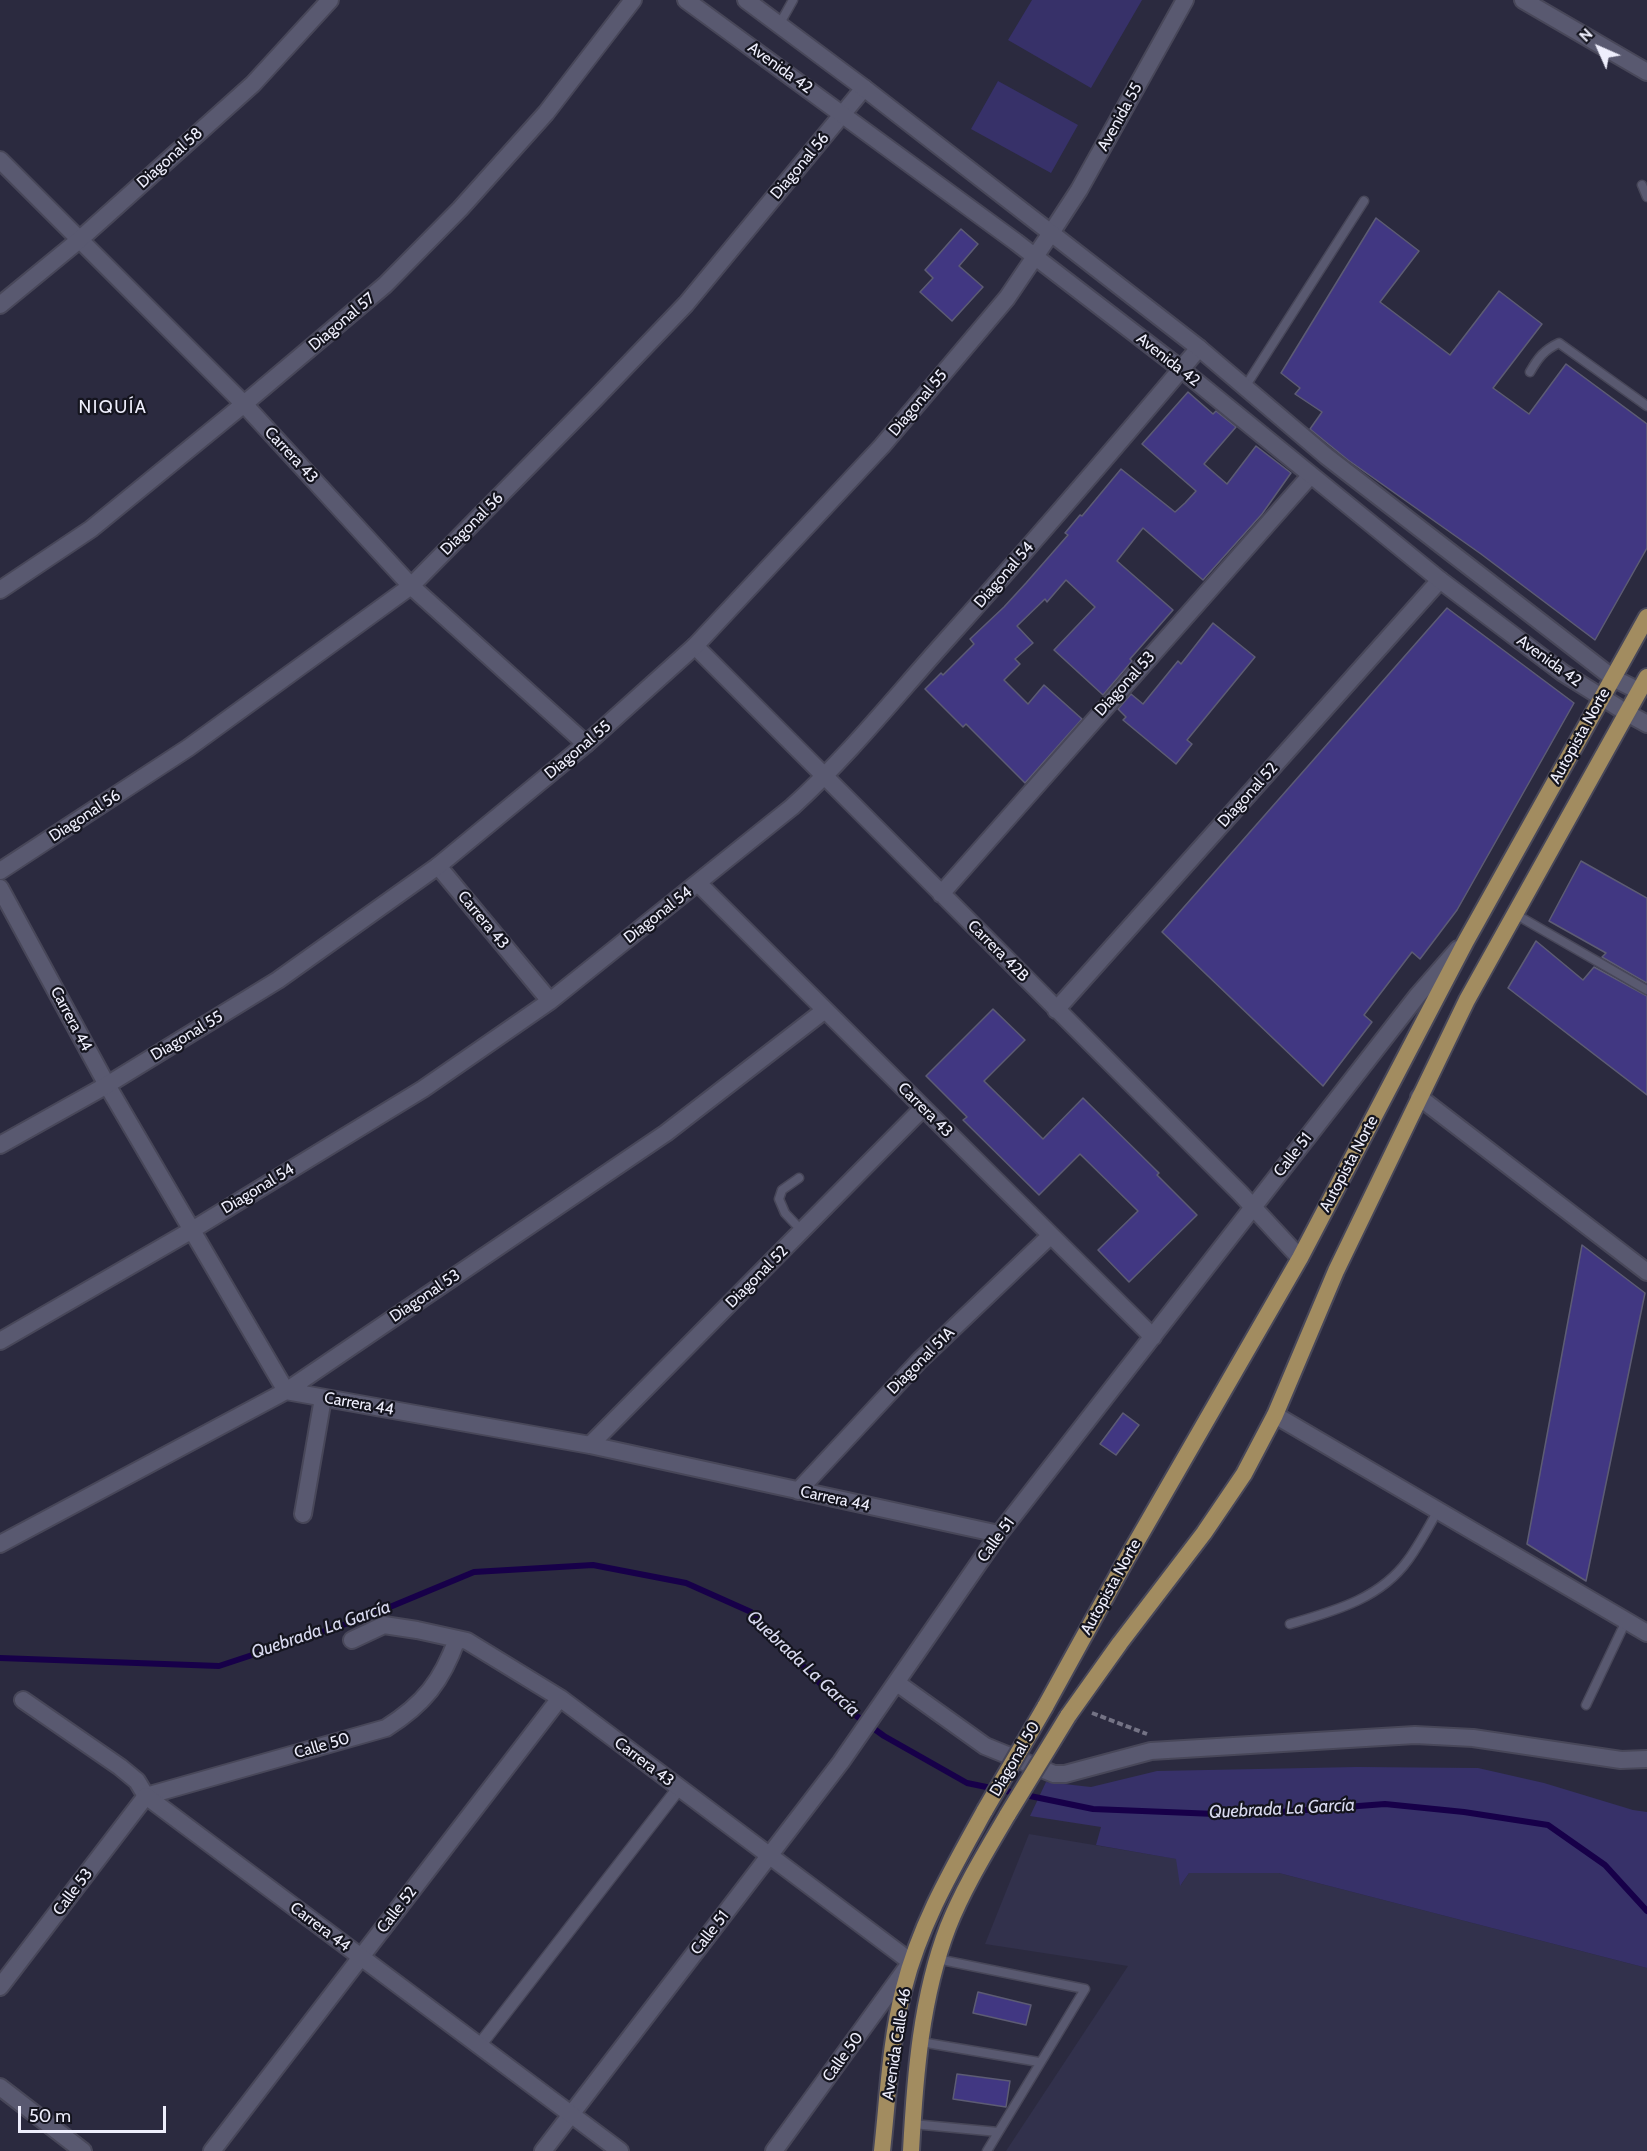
<!DOCTYPE html>
<meta charset="utf-8">
<style>
body{margin:0}
#map{position:relative;width:1647px;height:2151px;overflow:hidden;background:#2b2a3f;font-family:Cabin,sans-serif}
canvas{display:block}
.north{position:absolute;left:1569px;top:18px;width:60px;height:60px;-webkit-text-stroke:4px #14141e;paint-order:stroke;rotate:315deg;font-size:16px;font-weight:700;line-height:24px;text-align:center;color:#eeeefc}
.north::after{content:'';display:block;margin:auto;width:21px;height:27px;background:#eeeefc;clip-path:polygon(50% 0,100% 100%,50% 72%,0 100%)}
.scale{position:absolute;left:18px;top:2106px;width:148px;height:27px;box-sizing:border-box;border:3px solid #eeeefc;border-top:0;padding-left:8px;font-size:18px;line-height:21px;white-space:nowrap;color:#eeeefc;-webkit-text-stroke:4px #14141e;paint-order:stroke}
</style>
<div id="map">
<canvas width="1647" height="2151"></canvas>
<div class="north">N</div>
<div class="scale">50 m</div>
</div>
<script>
const ctx = document.querySelector('canvas').getContext('2d');
ctx.lineJoin = 'round';
function fill(path, color) {
  ctx.fillStyle = color;
  ctx.fill(path, 'evenodd');
}
function trace(path, color, width, dash) {
  ctx.strokeStyle = color;
  ctx.lineWidth = width;
  ctx.lineCap = dash ? 'butt' : 'round';
  ctx.setLineDash(dash || []);
  ctx.stroke(path);
}
function label(font, color, halo, rows, align = 'center') {
  ctx.font = font + ' Cabin,sans-serif';
  ctx.lineWidth = 4.5;
  ctx.setLineDash([]);
  ctx.textBaseline = 'middle';
  ctx.strokeStyle = halo;
  ctx.fillStyle = color;
  for (const [text, x, y, turn = 0] of rows) {
    ctx.save();
    ctx.translate(x, y);
    ctx.rotate((+turn || 0) * Math.PI / 180);
    ctx.textAlign = isNaN(turn) ? turn : align;
    if (halo) ctx.strokeText(text, 0, 0);
    ctx.fillText(text, 0, 0);
    ctx.restore();
  }
}
fill(new Path2D(`
 M1029,1834L1177,1859L1181,1885L1189,1873H1279L1647,1968V2151H1006L1128,1966L985,1944Z`), '#32314c');
fill(new Path2D(`
 M1032,0H1142L1091,88L1008,40Z
 M998,81L1078,125L1051,173L971,129Z
 M1357,1767L1478,1768L1544,1783L1633,1810L1647,1812V1968L1279,1873H1189L1180,1886L1176,1859L1096,1845L1101,1827L1030,1816L1046,1782L1091,1787L1157,1771Z`), '#373169');
trace(new Path2D(`
 M0,1658L219,1666L361,1619L474,1572L593,1565L686,1583L751,1612L840,1704L884,1736L967,1783L1093,1809L1240,1815L1385,1804L1464,1812L1548,1825L1605,1865L1647,1911`), '#170049', 6);
const building = new Path2D(`
 M1376,218L1419,251L1380,302L1450,355L1499,291L1542,324L1493,388L1529,414L1566,364L1647,424V548L1595,640L1481,554L1348,460L1310,429L1322,412L1295,394L1300,388L1281,373Z
 M961,229L978,244L959,266L983,287L952,321L920,292L933,278L925,270Z
 M1188,392L1213,414L1216,411L1236,427L1204,464L1227,484L1256,446L1291,473L1262,514L1203,580L1143,528L1117,561L1173,610L1130,659L1132,661L1103,695L1054,650L1095,607L1066,580L1047,602L1045,599L1017,626L1033,643L1015,659L1020,664L1004,680L1028,704L1044,685L1082,719L1025,783L966,724L963,727L925,689L941,673L943,675L974,644L970,639L1004,607L1026,583L1068,535L1065,533L1080,515L1082,516L1121,469L1175,512L1185,503L1196,491L1142,444Z
 M1447,608L1574,703L1457,910L1420,959L1412,952L1364,1015L1372,1022L1323,1086L1162,932Z
 M1213,623L1255,657L1187,740L1192,744L1176,764L1123,720L1126,717L1118,709L1131,694L1143,704L1178,661L1181,664Z
 M1581,861L1647,898V983L1602,957L1606,953L1549,921Z
 M1536,941L1583,980L1594,967L1647,996V1095L1508,988Z
 M993,1009L1025,1040L984,1081L1043,1139L1083,1098L1159,1173L1157,1175L1197,1215L1129,1282L1098,1250L1138,1211L1080,1154L1039,1195L963,1120L967,1117L926,1076Z
 M1582,1245L1645,1293L1586,1581L1527,1544Z
 M1123,1413L1139,1425L1116,1455L1100,1444Z
 M978,1992L1031,2005L1026,2025L973,2013Z
 M957,2074L1010,2081L1006,2107L953,2099Z`);
fill(building, '#413782');
trace(building, '#5d5c74', 1.5);
const service = new Path2D(`
 M779,25L793,0
 M1642,185L1647,197
 M1530,372C1538,358 1544,350 1559,343L1647,406
 M1245,387L1364,201
 M1515,914L1647,990
 M799,1178L782,1190L779,1199L785,1213L802,1231
 M1290,1624C1334,1611 1380,1599 1408,1560C1419,1545 1428,1528 1437,1512
 M1586,1705L1626,1621
 M937,1959L1085,1989L987,2151
 M921,2042L1039,2062
 M913,2124L998,2132`);
const pedestrian = new Path2D(`
 M479,2046L679,1788`);
const minor = new Path2D(`
 M1523,0L1647,72
 M0,160L244,404L411,586L586,744
 M1051,233L1079,190L1185,0
 M0,590L91,529L244,404L385,285L460,209L546,113L633,0
 M695,646L1240,1193L1300,1258
 M1627,713L1647,724
 M438,866L550,1001
 M0,871L188,748L411,586L594,400L686,304L864,88
 M698,883L1153,1337
 M0,888L107,1085L286,1391L590,1445L999,1534
 M941,894L1310,476
 M1056,1010L1440,580
 M1419,1097L1647,1272
 M0,1341L192,1230L423,1089L550,1001L792,807C846,758 892,701 940,647C1028,549 1114,449 1199,348
 M1275,1415L1647,1633
 M590,1445L923,1108
 M798,1491L920,1360L1050,1236
 M303,1514L323,1398
 M0,1544L286,1391L666,1133L825,1010
 M352,1640L384,1625L417,1630L467,1641L560,1698L911,1962L774,2151
 M897,1683L985,1746L1054,1774H1065L1151,1751L1415,1735L1473,1738L1621,1760L1647,1759
 M23,1700L120,1767L137,1781L146,1796L386,1728C424,1704 442,1681 457,1639
 M361,1957L560,1698
 M0,2087L83,2151
 M543,2151L841,1762L999,1534L1418,995L1458,949`);
const tertiary = new Path2D(`
 M686,0L1016,242L1181,369L1440,580L1563,673L1627,713
 M746,0L864,88L1051,233L1199,348L1326,456L1613,678L1639,691
 M0,305L78,241L253,84L330,0
 M0,1145L107,1085L278,980L438,866L586,744L695,646L882,446L1007,298L1051,233
 M0,1987L146,1796L620,2151
 M212,2151L361,1957`);
const primary = new Path2D(`
 M1045,1707L1126,1560L1300,1258L1466,941L1647,617
 M1068,1716L1120,1643L1204,1533L1244,1474L1275,1415L1336,1271L1467,1000L1647,677
 M882,2151C888,2097 890,2041 904,1988C920,1924 953,1868 985,1810
 M911,2151C915,2076 921,1997 948,1927C964,1887 987,1850 1008,1814`);
trace(service, '#484759', 11);
trace(pedestrian, '#484759', 15);
trace(minor, '#484759', 20);
trace(tertiary, '#484759', 20);
trace(primary, '#484759', 20);
trace(new Path2D(`
 M1092,1713L1147,1734`), '#747385', 4, [6, 3]);
trace(service, '#595970', 8);
trace(pedestrian, '#595970', 12);
trace(minor, '#595970', 16);
trace(tertiary, '#595970', 16);
trace(primary, '#a28c60', 16);
const primaryBridge = new Path2D(`
 M985,1810L1045,1707
 M1008,1814L1068,1716`);
trace(primaryBridge, '#484759', 20, []);
trace(primaryBridge, '#a28c60', 16);
label('16px', '#eeeefc', '#14141e', [
 ["Avenida 42",780,68,36],
 ["Avenida 55",1120,117,-61],
 ["Diagonal 58",170,158,-42],
 ["Diagonal 56",800,166,-50],
 ["Diagonal 57",342,322,-40],
 ["Avenida 42",1168,360,38],
 ["Diagonal 55",918,403,-50],
 ["Carrera 43",291,455,47],
 ["Diagonal 56",472,524,-45],
 ["Diagonal 54",1004,575,-49],
 ["Avenida 42",1549,661,36],
 ["Diagonal 53",1125,684,-48],
 ["Autopista Norte",1580,736,-61],
 ["Diagonal 55",578,750,-40],
 ["Diagonal 52",1248,795,-48],
 ["Diagonal 56",85,816,-33],
 ["Diagonal 54",658,915,-38],
 ["Carrera 43",483,920,50],
 ["Carrera 42B",998,951,45],
 ["Carrera 44",71,1019,62],
 ["Diagonal 55",187,1036,-31],
 ["Carrera 43",925,1110,45],
 ["Calle 51",1293,1155,-52],
 ["Autopista Norte",1349,1164,-62],
 ["Diagonal 54",258,1189,-31],
 ["Diagonal 52",757,1277,-45],
 ["Diagonal 53",425,1296,-34],
 ["Diagonal 51A",921,1361,-45],
 ["Carrera 44",359,1404,10],
 ["Carrera 44",835,1499,12],
 ["Calle 51",996,1540,-54],
 ["Autopista Norte",1111,1587,-61],
 ["Calle 50",322,1746,-16],
 ["Diagonal 50",1015,1759,-60],
 ["Carrera 43",644,1762,37],
 ["Calle 53",73,1892,-53],
 ["Calle 52",397,1910,-52],
 ["Carrera 44",320,1927,37],
 ["Calle 51",710,1933,-52],
 ["Avenida Calle 46",897,2044,-81],
 ["Calle 50",843,2057,-54]
]);
ctx.letterSpacing = '1.5px';
label('18px', '#eeeefc', '#14141e', [
 ["NIQUÍA",113,408]
]);
ctx.letterSpacing = '0px';
label('italic 18px', '#d8d9ef', '#14141e', [
 ["Quebrada La García",321,1630,-19],
 ["Quebrada La García",803,1664,43],
 ["Quebrada La García",1282,1809,-3]
]);
</script>
